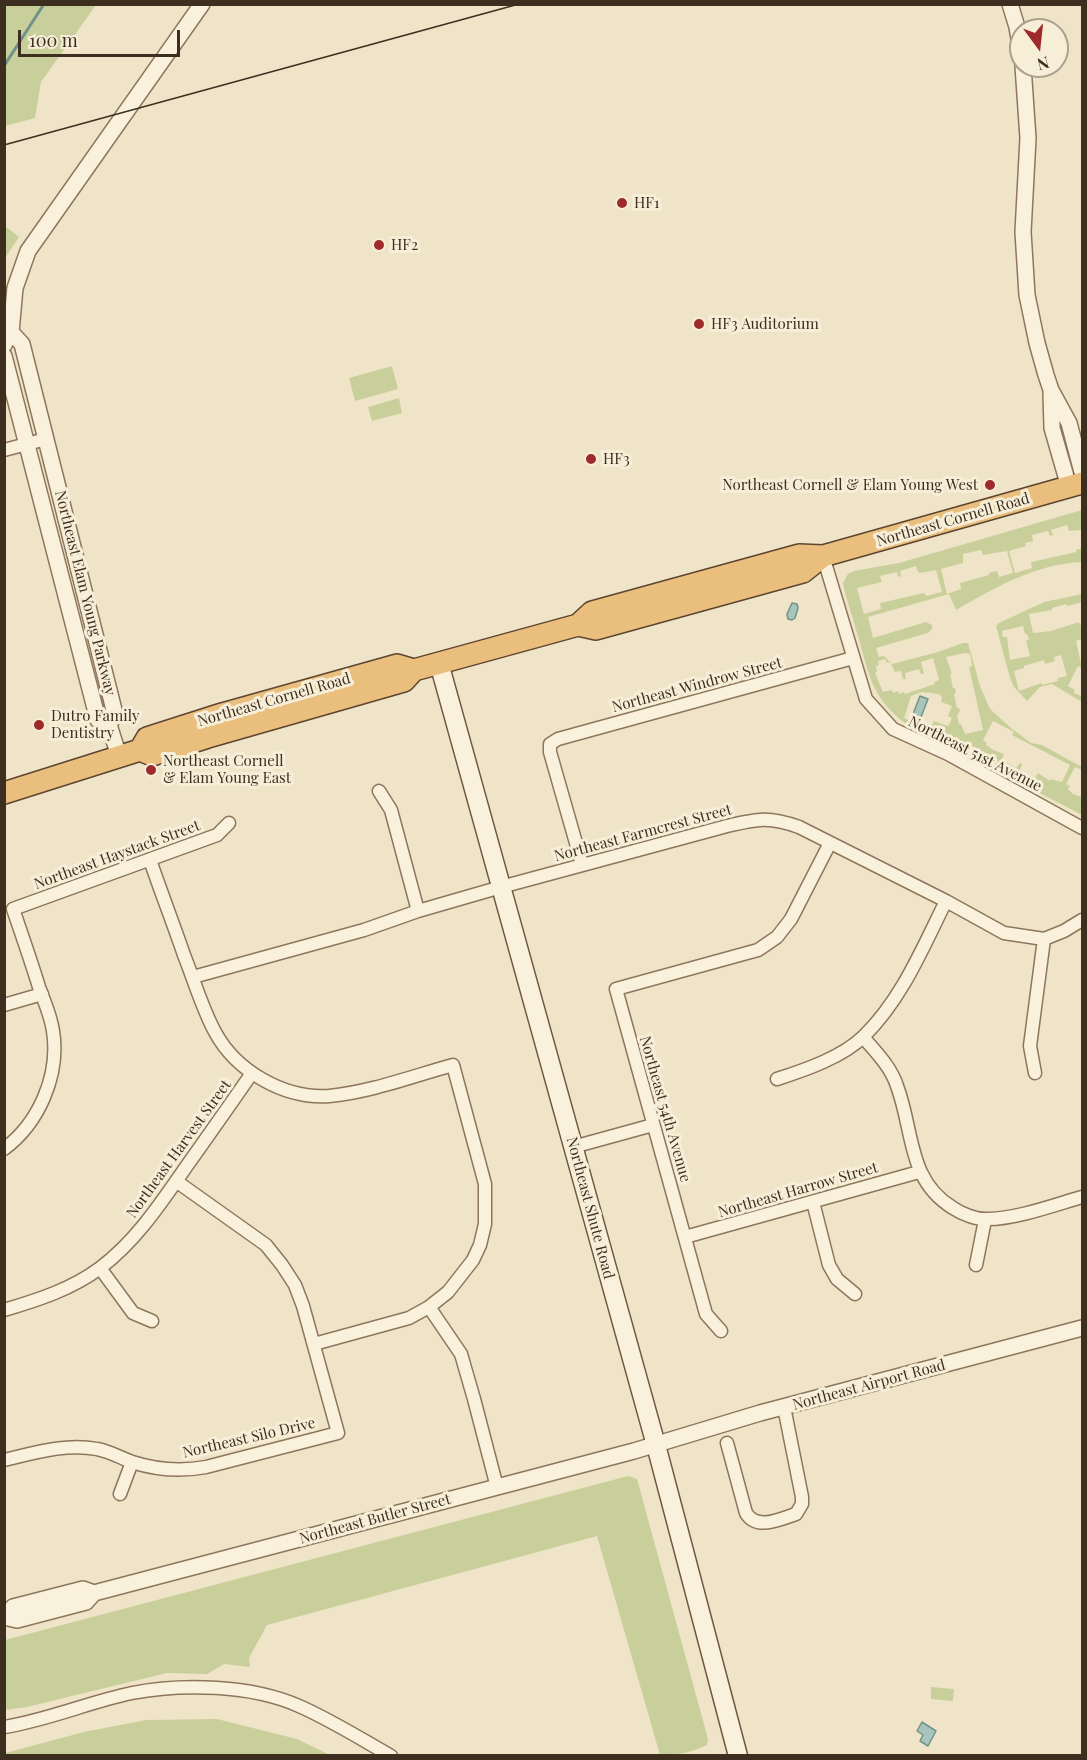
<!DOCTYPE html>
<style>
body{margin:0}
#map{position:relative;width:1087px;height:1760px;overflow:hidden;background:#f0e4c8;font-family:"Playfair Display",serif}
canvas{display:block}
.frame{position:absolute;inset:0;border:6px solid #3d2e20;pointer-events:none}
.north{position:absolute;left:1009px;top:18px;width:60px;height:60px;box-sizing:border-box;background:#f7eed8;border:2px solid #ada18e;border-radius:50%;rotate:165deg;font-size:16px;font-weight:700;line-height:24px;text-align:center;color:#3d2e20}
.north::after{content:'';display:block;margin:auto;width:21px;height:27px;background:#9e2a2b;clip-path:polygon(50% 0,100% 100%,50% 72%,0 100%)}
.scale{position:absolute;left:18px;top:30px;width:162px;height:27px;box-sizing:border-box;border:3px solid #3d2e20;border-top:0;padding-left:8px;font-size:18px;line-height:21px;white-space:nowrap;color:#3d2e20;-webkit-text-stroke:4px #f7eed8;paint-order:stroke}
</style>
<div id="map">
<canvas width="1087" height="1760"></canvas>
<div class="frame"></div>
<div class="north">N</div>
<div class="scale">100 m</div>
</div>
<script>
const ctx = document.querySelector('canvas').getContext('2d');
ctx.lineJoin = 'round';
function fill(path, color) {
  ctx.fillStyle = color;
  ctx.fill(path, 'evenodd');
}
function trace(path, color, width, dash) {
  ctx.strokeStyle = color;
  ctx.lineWidth = width;
  ctx.lineCap = dash ? 'butt' : 'round';
  ctx.setLineDash(dash || []);
  ctx.stroke(path);
}
function label(font, color, halo, rows, align = 'center') {
  ctx.font = font + ' "Playfair Display",serif';
  ctx.lineWidth = 6;
  ctx.setLineDash([]);
  ctx.textBaseline = 'middle';
  ctx.strokeStyle = halo;
  ctx.fillStyle = color;
  for (const [text, x, y, turn = 0] of rows) {
    ctx.save();
    ctx.translate(x, y);
    ctx.rotate((+turn || 0) * Math.PI / 180);
    ctx.textAlign = isNaN(turn) ? turn : align;
    if (halo) ctx.strokeText(text, 0, 0);
    ctx.fillText(text, 0, 0);
    ctx.restore();
  }
}
fill(new Path2D(`
 M6,4L96,5L41,82L35,118L5,126Z
 M5,226L19,237L5,258Z
 M392,366L398,389L355,401L349,378Z
 M399,398L402,413L372,421L368,407Z
 M1082,510V530L1069,531L1067,525L1051,530L1053,535L1050,536L1048,531L1032,535L1033,541L1025,543L1026,546L1009,551L1015,573L1032,568L1031,562L1076,552V550L1082,548V562C1036,564 996,587 956,610L949,594L868,617L873,638L926,622L932,625V629L928,633L876,648L879,657L884,656L892,664L938,652L963,643H968L980,686L990,709L1011,728L1031,743L1042,745L1082,767V770L1075,767L1066,784L1070,786L1068,789L1073,794L1082,797V815L905,723C870,697 869,672 857,633C853,617 846,600 843,583L848,574L854,571L899,563ZM981,550L983,555L1007,551L1013,573L999,577L997,571L989,573V575L960,583L961,589L947,594L941,569L963,563V554ZM916,566L918,572L920,573L936,570L942,592L926,596L924,593L880,603L881,609L864,614L857,588L882,582L880,576L897,572L898,577L901,576L900,571ZM965,653L970,654L972,666L969,667L983,730L965,734L961,724H959L957,716L960,711L959,708H957L954,694L956,693L955,688H953L950,674H952L946,657ZM933,658L939,680L934,682L935,684L905,694L904,692L899,694L898,691L893,693L892,690L883,692L875,673L877,672L876,666L879,665L878,661L885,659L887,663L890,662L895,672L901,671L903,679H906L905,673L919,669L921,674H924L921,662ZM922,692L939,694L942,697L941,702L952,706L948,716L952,718L948,726L934,721L931,727L928,729L904,718L911,696ZM993,721L1014,732L1012,735L1070,765L1062,782L1051,779L1050,781L1038,773L1035,778L1020,770L1022,764L1020,763L1016,768L1002,760L1004,754L991,749V748L986,745L987,743L983,740Z
 M1082,594V602L1068,606L1066,604L1052,608V610L1029,614L1033,633L1051,631L1079,622L1080,625L1082,624V639L1076,641L1082,668L1078,666L1068,686L1075,690L1074,693L1081,696L1082,695V702L1052,684L1040,687L1027,701L1014,687L1010,678L996,626L999,623L1044,602ZM1023,626L1025,634H1027L1029,639L1026,641L1030,656L1010,660L1007,637H1003L1002,631ZM1061,655L1067,676L1058,678V681L1042,685L1041,683L1019,691L1014,671L1024,668V666L1044,660L1045,664L1055,661L1054,657Z
 M628,1476L637,1479L708,1739L707,1745C692,1752 676,1756 660,1755L597,1536L267,1625L249,1658L250,1667L224,1664L207,1674L167,1673L27,1707L5,1710V1640Z
 M931,1687L954,1689L953,1701L931,1699Z
 M217,1719L297,1739L330,1755H5V1753L84,1732L146,1720Z`), '#c9cf9b');
const water = new Path2D(`
 M792,603L797,604L798,608L795,618L792,620L788,619L787,614Z
 M920,696L928,699L921,717L913,714Z
 M922,1722L936,1731L928,1746L920,1741L923,1735L917,1731Z`);
fill(water, '#a9c4bc');
trace(water, '#6f938a', 1.5);
trace(new Path2D(`
 M4,66L44,4`), '#6f938a', 3);
const minor = new Path2D(`
 M4,450L46,439
 M823,556L866,699L893,729L948,754L1082,828
 M379,791L391,810L418,911
 M150,860C161,892 173,923 184,955C194,980 202,1008 215,1032C236,1071 284,1099 329,1096C371,1092 413,1076 453,1065L485,1184V1224L480,1245L473,1260L448,1292L429,1307L409,1318L314,1344
 M582,864L550,752V744L558,739L853,658
 M193,977L364,930L418,911L501,887L727,826C757,819 769,816 799,827L946,901L1004,933L1044,939L1064,931L1082,920
 M4,1005L42,994
 M863,1037C876,1052 891,1067 897,1086C914,1131 907,1180 953,1208C962,1214 977,1220 988,1219C1016,1219 1054,1205 1082,1197
 M1035,1073L1030,1046L1044,939
 M777,1079C805,1070 843,1057 864,1036C902,999 923,947 946,901
 M573,1147L653,1125
 M4,1149C39,1123 60,1075 53,1031C51,1016 44,1001 39,987C31,961 22,935 13,909L217,835L229,823
 M813,1202L829,1265L837,1279L855,1294
 M685,1237L919,1172
 M976,1265L985,1220
 M100,1268L133,1313L152,1321
 M429,1307L461,1354L474,1399L497,1487
 M4,1310C38,1300 72,1289 100,1268C136,1241 161,1203 186,1167C208,1136 230,1105 252,1073
 M721,1331L706,1314L616,989L758,950L777,937L791,919L830,843
 M727,1443L746,1513C757,1531 780,1519 796,1514L802,1504V1497L784,1407
 M4,1460C34,1453 66,1443 97,1449C109,1451 121,1458 132,1462C157,1470 180,1472 206,1467L338,1433L303,1306L295,1285L282,1265L266,1245L176,1181
 M120,1494L132,1462
 M4,1727C48,1720 89,1702 132,1693C182,1683 252,1685 299,1706C331,1720 361,1739 391,1756`);
const tertiary = new Path2D(`
 M1010,4L1017,27L1021,51
 M1023,66L1028,138L1023,232L1027,295L1037,343L1046,375L1051,390L1069,423L1082,472
 M11,332L22,344L115,714L109,725
 M4,345L11,332L15,288L28,251L202,4
 M4,356L98,720L109,725
 M1051,393L1052,428L1069,487
 M109,725L119,756
 M4,1616L13,1607L83,1589L94,1593
 M4,1617L17,1620L86,1602L94,1593L634,1451L760,1413L1082,1328`);
const secondary = new Path2D(`
 M439,663L656,1445L738,1756`);
const trunk = new Path2D(`
 M578,625L596,629L803,572L823,556
 M140,750L147,738L222,714L397,665L414,670L578,625L592,612L799,555L823,556L1082,483
 M4,793L140,750L152,755L208,737L404,681L414,670`);
trace(minor, '#8d765c', 15);
trace(tertiary, '#8d765c', 18);
trace(secondary, '#6f573f', 21);
trace(trunk, '#5b4430', 24);
trace(minor, '#faf1dc', 12);
trace(tertiary, '#faf1dc', 15);
trace(secondary, '#faf1dc', 18);
trace(trunk, '#eabe7c', 21);
trace(new Path2D(`
 M4,145L519,4`), '#3d2e20', 1.5);
for (const [x, y, r, color] of [
 [622,203,6,"#9e2a2b"],
 [379,245,6,"#9e2a2b"],
 [699,324,6,"#9e2a2b"],
 [591,459,6,"#9e2a2b"],
 [990,485,6,"#9e2a2b"],
 [39,725,6,"#9e2a2b"],
 [151,770,6,"#9e2a2b"]
]) {
  const dot = new Path2D();
  dot.arc(x, y, r, 0, 2 * Math.PI);
  ctx.fillStyle = color;
  ctx.fill(dot);
  trace(dot, '#f7eed8', 2);
}
label('15px', '#3d2e20', '#f7eed8', [
 ["HF1",634,203],
 ["HF2",391,245],
 ["HF3 Auditorium",711,324],
 ["HF3",603,459],
 ["Northeast Cornell & Elam Young West",978,485,"right"],
 ["Dutro Family",51,716],
 ["Dentistry",51,733],
 ["Northeast Cornell",163,761],
 ["& Elam Young East",163,778]
], 'left');
label('15px', '#3d2e20', '#f7eed8', [
 ["Northeast Cornell Road",953,520,-16],
 ["Northeast Elam Young Parkway",85,593,76],
 ["Northeast Windrow Street",697,685,-15],
 ["Northeast Cornell Road",274,700,-16],
 ["Northeast 51st Avenue",975,754,27],
 ["Northeast Farmcrest Street",643,833,-15],
 ["Northeast Haystack Street",117,855,-20],
 ["Northeast 54th Avenue",665,1109,74],
 ["Northeast Harvest Street",179,1149,-54],
 ["Northeast Harrow Street",798,1190,-16],
 ["Northeast Shute Road",590,1208,75],
 ["Northeast Airport Road",869,1385,-15],
 ["Northeast Silo Drive",249,1438,-13],
 ["Northeast Butler Street",375,1519,-15]
]);
</script>
